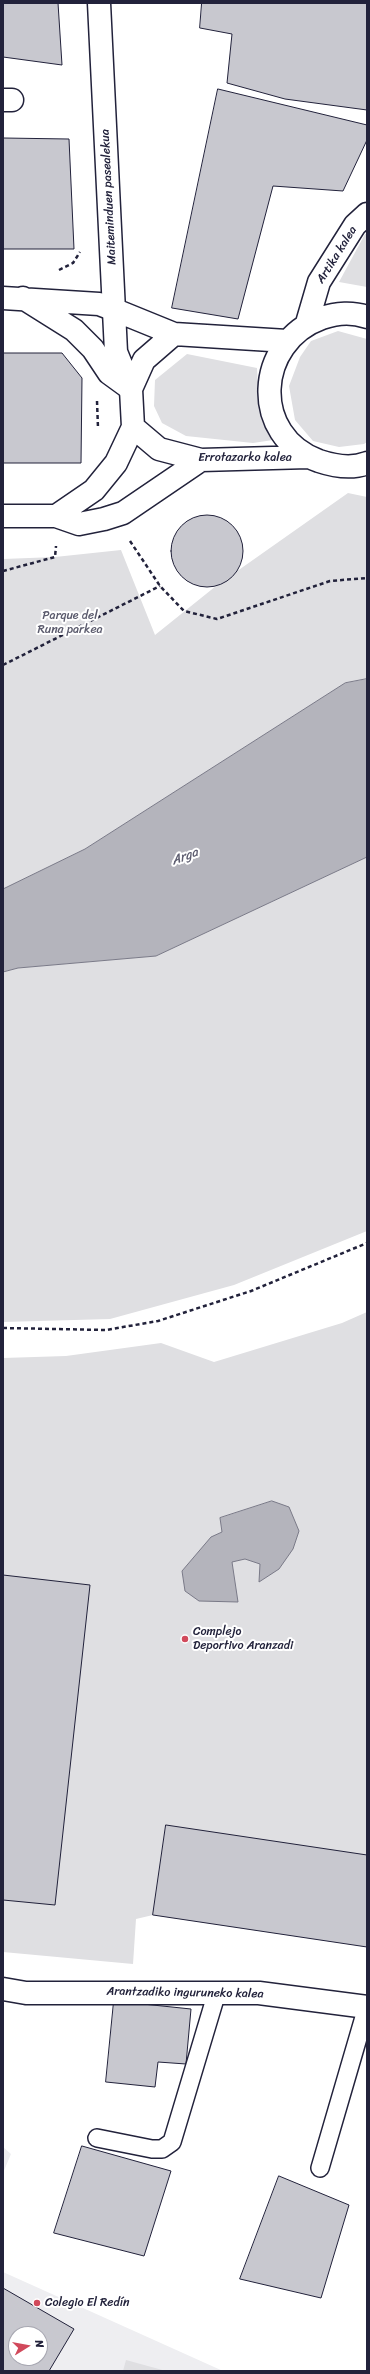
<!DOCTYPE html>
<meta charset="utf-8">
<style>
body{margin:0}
#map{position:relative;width:370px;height:2374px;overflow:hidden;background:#fff;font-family:Sriracha,sans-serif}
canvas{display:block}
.frame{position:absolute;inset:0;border:4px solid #22223b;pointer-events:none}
.north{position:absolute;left:8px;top:2326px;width:40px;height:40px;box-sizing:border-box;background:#fff;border:1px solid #a7a7b1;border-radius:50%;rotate:79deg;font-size:11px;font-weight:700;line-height:16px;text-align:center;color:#22223b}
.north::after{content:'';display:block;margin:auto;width:14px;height:18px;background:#d1495b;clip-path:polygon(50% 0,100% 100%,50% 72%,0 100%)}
</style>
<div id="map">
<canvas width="370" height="2374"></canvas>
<div class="frame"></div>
<div class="north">N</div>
</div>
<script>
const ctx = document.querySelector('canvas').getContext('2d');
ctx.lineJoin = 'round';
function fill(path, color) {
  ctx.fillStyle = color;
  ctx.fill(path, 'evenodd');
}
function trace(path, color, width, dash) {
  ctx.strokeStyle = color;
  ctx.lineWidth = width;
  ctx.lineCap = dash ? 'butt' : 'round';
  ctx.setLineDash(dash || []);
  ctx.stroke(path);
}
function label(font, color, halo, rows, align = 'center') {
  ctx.font = font + ' Sriracha,sans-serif';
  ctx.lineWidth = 4;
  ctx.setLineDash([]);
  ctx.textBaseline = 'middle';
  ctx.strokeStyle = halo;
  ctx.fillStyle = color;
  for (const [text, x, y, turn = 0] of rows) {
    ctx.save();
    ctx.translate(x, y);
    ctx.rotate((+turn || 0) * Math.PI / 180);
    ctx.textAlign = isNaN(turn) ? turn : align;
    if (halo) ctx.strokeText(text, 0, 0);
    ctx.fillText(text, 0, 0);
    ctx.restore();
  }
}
fill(new Path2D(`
 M3,2147L11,2154L3,2173Z
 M3,2272L223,2371H3ZM16,2334H40V2358H16Z`), '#eeeef1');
fill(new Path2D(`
 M365,234H367V287L339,282Z
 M338,331L367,339V442L364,444L339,447L313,441L295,420L289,386L300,357L311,341Z
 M187,354L257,368L258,389L273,440L253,443L186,436L162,423L154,406L155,380Z
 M348,493L367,497V679L345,683L85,849L3,889V559L55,557L121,550L155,635L216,586Z
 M367,857V1231L234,1285L110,1319L3,1322V972L18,968L156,956Z
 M367,1312V1947L153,1915L136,1919L133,1964L3,1952V1358L66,1356L161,1343L214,1362L342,1323Z
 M126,2360L166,2371H123Z`), '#dfdfe2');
const water = new Path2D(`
 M367,679V857L156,956L18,968L3,972V889L85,849L345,683Z
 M272,1501L289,1507L299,1531L293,1549L279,1569L259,1582L260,1564L245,1559L232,1562L238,1602L199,1601L185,1591L182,1571L211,1537L222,1532L220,1518Z`);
fill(water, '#b4b4bc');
trace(water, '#7a7a88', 1);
const building = new Path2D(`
 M3,3H58L62,65L3,57Z
 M202,3H367V110L285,99L227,83L232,34L200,28Z
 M218,89L367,125V140L343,191L273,186L238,319L172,308Z
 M3,138L69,139L74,249H3Z
 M3,353H62L82,378L81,463H3Z
 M171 551a36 36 0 1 1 72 0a36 36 0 1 1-72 0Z
 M3,1575L90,1585L55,1905L3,1900Z
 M166,1825L367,1855V1947L153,1915Z
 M114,2001L191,2009L186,2064L158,2062L155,2087L106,2082Z
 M82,2146L171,2171L144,2256L54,2233Z
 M279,2176L349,2205L321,2298L240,2279Z
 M3,2288L74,2329L49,2371H3ZM16,2334H40V2358H16Z`);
fill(building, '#c8c8cf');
trace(building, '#22223b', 1);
const lane = new Path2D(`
 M97,2138L152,2149H162L172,2142L217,1992
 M320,2168L367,2007`);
const street = new Path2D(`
 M3,100H12
 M3,298L99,304L115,310
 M23,298L74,330L93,349L109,373L131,389
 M3,1989L26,1993H259L367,2007`);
const secondary = new Path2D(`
 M99,3L116,352L131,389
 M115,310L174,334
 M367,317C353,312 336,313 322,318C255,342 250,436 319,461C334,466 352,469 367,463
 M307,323L319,282L355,225L367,214
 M287,341L174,334L144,360L131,389L133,427L159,449L201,460L308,457
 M3,516H56L79,524L104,519L123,513L201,460
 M56,516L94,490L116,463L133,427`);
trace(lane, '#22223b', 20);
trace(street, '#22223b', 25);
trace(secondary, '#22223b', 25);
trace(new Path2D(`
 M59,270L73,263L80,252
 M97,401L98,428
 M130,541L160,586L184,611L217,619L330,581L367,578
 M3,571L55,557L56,546
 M3,665L160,586
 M3,1328L106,1330L158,1321L251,1291L367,1243`), '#22223b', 2.5, [4, 3]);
trace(lane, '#fff', 17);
trace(street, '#fff', 22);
trace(secondary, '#fff', 22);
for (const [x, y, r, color] of [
 [185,1639,4,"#d1495b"],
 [37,2303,4,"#d1495b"]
]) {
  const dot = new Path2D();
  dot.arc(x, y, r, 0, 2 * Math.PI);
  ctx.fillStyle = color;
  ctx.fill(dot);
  trace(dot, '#fff', 1.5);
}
label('12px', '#22223b', '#fff', [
 ["Maiteminduen pasealekua",109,197,-93],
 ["Artika kalea",337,255,-58],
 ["Errotazarko kalea",245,458],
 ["Arantzadiko inguruneko kalea",185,1993,1]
]);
label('12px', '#5b5b6d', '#fff', [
 ["Parque del",70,616],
 ["Runa parkea",70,630]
]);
label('12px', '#22223b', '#fff', [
 ["Complejo",193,1632],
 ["Deportivo Aranzadi",193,1646],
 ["Colegio El Redín",45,2303]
], 'left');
label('italic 13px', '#5c5c6f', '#fff', [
 ["Arga",185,857,-21]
]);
</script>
